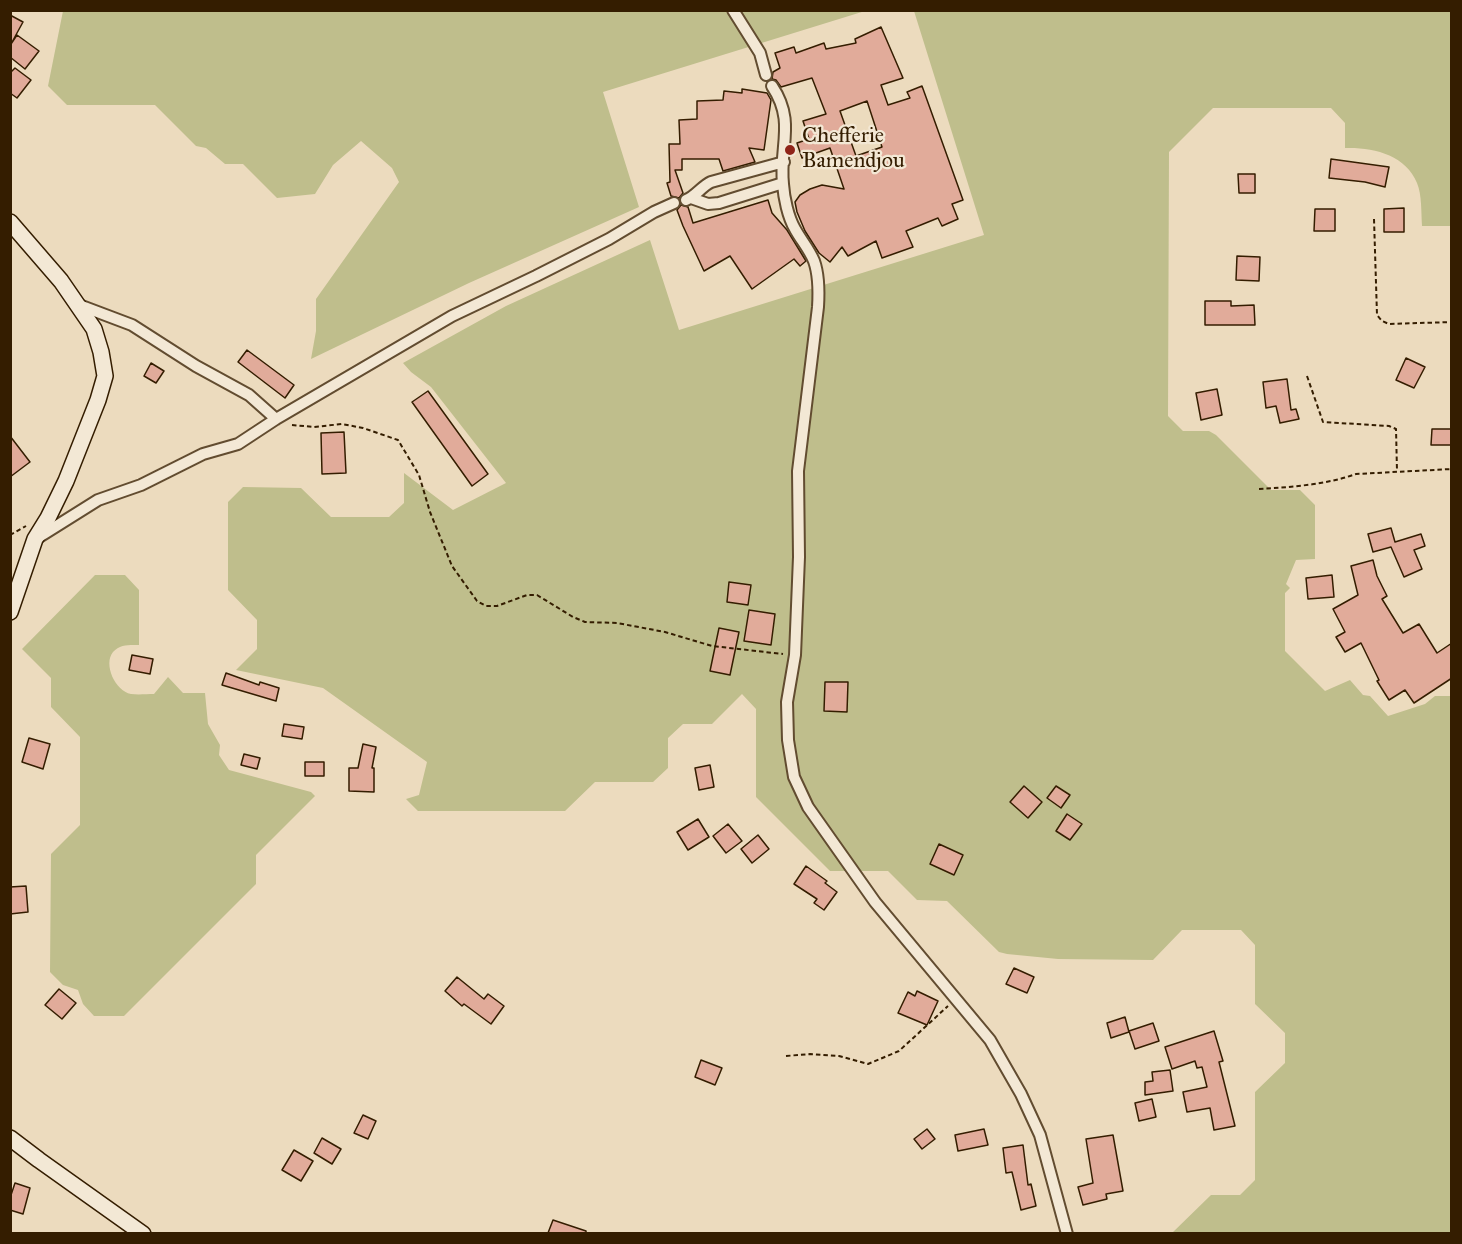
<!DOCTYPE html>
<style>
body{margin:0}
#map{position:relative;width:1462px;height:1244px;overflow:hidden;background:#ecdbbe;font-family:"IM FELL Great Primer",serif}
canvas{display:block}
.frame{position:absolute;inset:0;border:12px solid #341d00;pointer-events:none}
</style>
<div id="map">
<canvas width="1462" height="1244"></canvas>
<div class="frame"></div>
</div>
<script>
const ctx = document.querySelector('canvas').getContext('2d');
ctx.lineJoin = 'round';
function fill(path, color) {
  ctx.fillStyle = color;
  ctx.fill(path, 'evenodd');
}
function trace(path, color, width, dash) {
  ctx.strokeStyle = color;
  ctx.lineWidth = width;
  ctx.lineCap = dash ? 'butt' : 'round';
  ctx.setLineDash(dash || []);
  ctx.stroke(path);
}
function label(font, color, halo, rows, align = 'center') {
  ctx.font = font + ' "IM FELL Great Primer",serif';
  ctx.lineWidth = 4.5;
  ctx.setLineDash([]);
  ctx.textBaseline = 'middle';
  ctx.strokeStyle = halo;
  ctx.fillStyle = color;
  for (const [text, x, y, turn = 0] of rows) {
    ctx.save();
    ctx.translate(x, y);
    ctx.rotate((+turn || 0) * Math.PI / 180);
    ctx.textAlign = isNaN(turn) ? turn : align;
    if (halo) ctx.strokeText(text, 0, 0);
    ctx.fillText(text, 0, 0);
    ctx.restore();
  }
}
fill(new Path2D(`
 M63,11H865L603,92L639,207L469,283L311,359L316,331V299L399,182L392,168L361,141L333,165L315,194L277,198L243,164H225L206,148L196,146L155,105H67L48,86Z
 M914,11H1451V226H1422C1421,212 1422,195 1417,183C1406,155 1373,147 1345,148V123L1331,108H1213L1169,152L1168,416L1183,431H1209L1216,435L1271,490H1300L1315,505V559L1296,560L1286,584L1290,588L1285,593V651L1325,691L1350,680L1363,695L1370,696L1388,716L1425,704L1435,696H1451V1233H1172L1211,1195H1240L1255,1180V1092L1285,1063V1033L1255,1004V945L1241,930H1182L1153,960L1058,959L1007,954L999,952L947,901L917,900L888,871H830L756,797V709L742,694L712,724H683L668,738V768L653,782H595L565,811H418L406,799L419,795L427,762L323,688L236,670L257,649V620L228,590V502L243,487L301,488L331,517H389L404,503V473L453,510L506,483L431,387L411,372L403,363L506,306L650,240L679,330L984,235Z
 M95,575H125L139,590V645C130,645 120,644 113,652C103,664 115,691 131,694C138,695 147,694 154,694L168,677L183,693H205L208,724L220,745L219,755L229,770L311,792L315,796L256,855V884L124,1016H94L83,1004L78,990L63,985L50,972L51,854L80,825V737L51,707V678L22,649Z`), '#bfbe8c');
const building = new Path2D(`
 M10,15L23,22L11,44L17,35L39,51L25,69L10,57Z
 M881,27L903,78L881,85L888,105L910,98L907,92L922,86L963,200L952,204L958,219L942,226L938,218L906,231L913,247L882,258L876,241L848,256L842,247L830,262L819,253L805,231L797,212L795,202L800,195L810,189L822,185L844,189L830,148L802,158L797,143L809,139L803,121L826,114L812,78L781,87L776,80L772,79L773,72L780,68L775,53L794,47L796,53L824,43L826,49L856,43L855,39ZM867,101L882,147L856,156L840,111Z
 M15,68L31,80L17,98L10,93V73Z
 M742,89L767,93L771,100L764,150L749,148L755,162L723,171L719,159H682V170H675L683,193L679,198L671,196L667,183L670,182L669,144H680L679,120L697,119V101L723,100L724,91L742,93Z
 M1331,159L1389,167L1385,187L1365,182L1329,178Z
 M1238,174H1255V193H1239Z
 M768,200L772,213L787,230L806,261L800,266L794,259L752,289L730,256L704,271L683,226L677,210L681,205L688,207L693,223Z
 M1404,208V232H1384V209Z
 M1315,209H1335V231H1314Z
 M1237,256L1260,257L1259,281L1236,280Z
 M1205,301H1231V306L1254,305L1255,325H1205Z
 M247,350L294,385L285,398L238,362Z
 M1406,358L1425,367L1414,388L1396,380Z
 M151,363L164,371L156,383L144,376Z
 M1287,379L1291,410L1296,409L1299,419L1280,423L1276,406L1266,408L1263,382Z
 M1217,389L1222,415L1201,420L1196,393Z
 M428,391L488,474L472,486L412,402Z
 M1432,429H1452V445H1431Z
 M344,432L346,473L322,474L321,433Z
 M10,436L30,462L10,477Z
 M1391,528L1395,542L1421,534L1425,546L1414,550L1422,569L1404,577L1391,547L1373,552L1368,534Z
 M1373,560L1377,576L1387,596L1382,599L1403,633L1419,624L1437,653L1452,643V678L1414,703L1405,690L1389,700L1377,681L1379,680L1361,643L1345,652L1336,637L1345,632L1333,609L1358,595L1351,566Z
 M1332,575L1334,597L1308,599L1306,578Z
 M729,582L751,585L748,605L727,602Z
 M749,610L775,614L771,645L744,641Z
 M719,628L739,632L730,675L710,671Z
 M132,655L153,659L150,674L129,670Z
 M226,673L259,685L260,682L279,688L276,701L222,685Z
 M825,682H848L847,712L824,711Z
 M284,724L304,727L302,739L282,736Z
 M29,738L50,744L43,769L22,762Z
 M363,744L376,747L372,768H374V792L349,791V768H358Z
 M244,754L260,758L257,769L241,765Z
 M305,762H324V776H305Z
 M710,765L714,787L699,790L695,768Z
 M1024,786L1042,802L1028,818L1010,802Z
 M1056,786L1070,795L1061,808L1047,798Z
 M1067,814L1082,824L1070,840L1056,831Z
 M698,819L709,837L688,850L677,832Z
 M728,824L742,841L726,853L713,836Z
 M758,835L769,849L752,863L741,849Z
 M939,844L963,855L954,875L930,864Z
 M806,866L827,881L825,883L837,892L824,910L814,903L817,899L794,884Z
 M26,886L28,912L10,914V887Z
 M1014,968L1034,977L1027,993L1006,984Z
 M457,977L484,999L488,994L504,1006L491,1024L464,1004L462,1006L445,991Z
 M59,989L76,1003L62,1019L45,1005Z
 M917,991L938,1001L927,1025L898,1013L908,992L915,996Z
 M1125,1017L1129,1032L1111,1038L1107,1023Z
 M1153,1023L1159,1041L1135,1049L1129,1031Z
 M1214,1031L1223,1061L1219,1062L1235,1126L1214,1130L1210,1108L1187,1112L1183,1092L1207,1087L1202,1067L1197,1068L1195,1061L1172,1069L1165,1047Z
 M701,1060L722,1068L715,1085L695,1077Z
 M1170,1070L1173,1091L1145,1095V1082L1153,1081L1152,1072Z
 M1152,1099L1156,1117L1139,1121L1135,1103Z
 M363,1115L376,1121L368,1139L354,1133Z
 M927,1129L935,1139L922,1149L914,1139Z
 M984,1129L988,1145L958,1151L955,1135Z
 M1113,1135L1123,1191L1106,1194L1107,1199L1083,1205L1078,1187L1093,1183L1086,1139Z
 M322,1138L341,1149L332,1164L314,1153Z
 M1023,1145L1028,1185L1031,1184L1036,1206L1021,1210L1012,1172L1006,1173L1003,1148Z
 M294,1150L313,1161L301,1181L282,1170Z
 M15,1183L30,1188L23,1214L10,1210V1198Z
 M553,1220L586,1231V1233H548Z`);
fill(building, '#e1ab9a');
trace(building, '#341d00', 1.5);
const minor = new Path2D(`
 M733,10L760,53L766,75
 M772,86C796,122 779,146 783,184C784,198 788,217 795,229C801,240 809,249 814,261C819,275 819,291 818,307L798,471L799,557L795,655L787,702L788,740L794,777L808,807L875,902L990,1040L1021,1094L1040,1135L1067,1234
 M691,198L708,204L719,203L783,183
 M686,200C695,197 702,186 711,182L784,162
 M79,305L132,325L196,366L249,395L276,419
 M39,537L98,500L141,485L203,454L238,444L276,419L452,316L536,276L609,239L654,212L674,203`);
const secondary = new Path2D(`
 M10,222L61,281L94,329L101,352L105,376L98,400L66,481L48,518L35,539L10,612
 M10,1138L39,1160L143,1234`);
trace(minor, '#624c30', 14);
trace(secondary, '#341d00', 18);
trace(new Path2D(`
 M1374,219L1377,315L1382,321L1389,324L1452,322
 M1307,376L1323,422L1389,426L1396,429L1397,471
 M292,425L314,427L342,424L363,428L398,440L419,475L430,512L452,566L477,601L486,606H497L527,595H537L573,617L585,622L617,623L665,632L712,646L783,654
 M1259,489C1291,487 1325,485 1356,474L1452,469
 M1451,522L1452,519
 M10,535L26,526
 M786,1056L810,1054L839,1056L868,1064L899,1051L948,1006`), '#341d00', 2, [4.5, 3]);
trace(minor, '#f3e8d5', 10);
trace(secondary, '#f3e8d5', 15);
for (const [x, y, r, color] of [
 [790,150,6,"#8f2418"]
]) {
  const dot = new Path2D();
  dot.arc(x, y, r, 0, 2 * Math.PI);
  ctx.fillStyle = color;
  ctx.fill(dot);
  trace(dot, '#f3e8d5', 2);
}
label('22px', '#341d00', '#f3e8d5', [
 ["Chefferie",802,137],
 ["Bamendjou",802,162]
], 'left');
</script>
